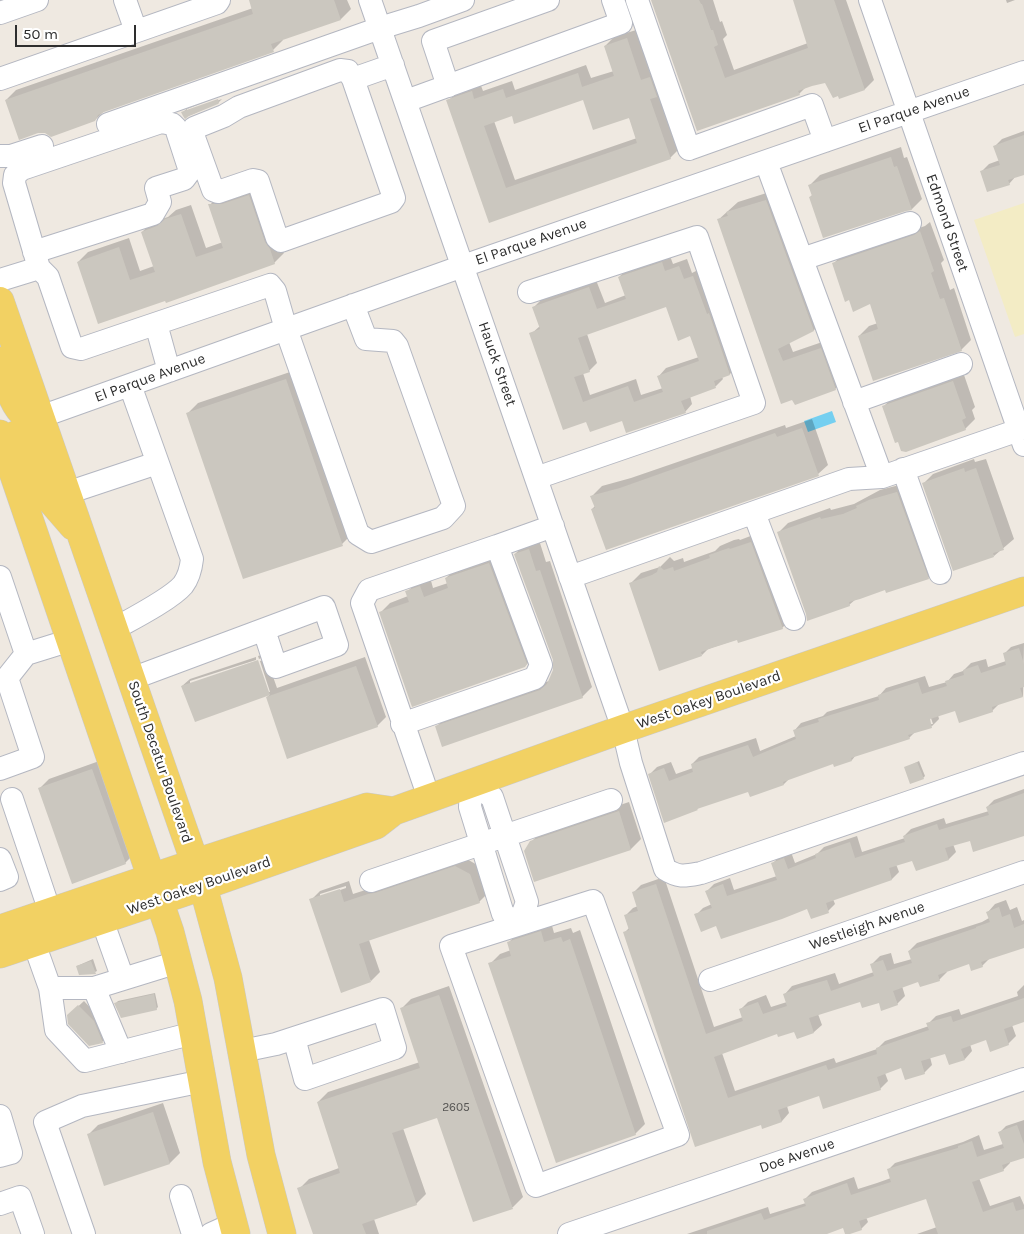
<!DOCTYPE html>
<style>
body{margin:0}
#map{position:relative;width:1024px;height:1234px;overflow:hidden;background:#efe9e1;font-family:Karla,sans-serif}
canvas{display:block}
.scale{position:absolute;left:15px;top:25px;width:121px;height:22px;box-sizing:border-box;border:2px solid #2e2e2e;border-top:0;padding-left:6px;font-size:15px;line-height:18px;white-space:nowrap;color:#2e2e2e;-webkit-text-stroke:4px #fff;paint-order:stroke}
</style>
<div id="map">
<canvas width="1024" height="1234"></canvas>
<div class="scale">50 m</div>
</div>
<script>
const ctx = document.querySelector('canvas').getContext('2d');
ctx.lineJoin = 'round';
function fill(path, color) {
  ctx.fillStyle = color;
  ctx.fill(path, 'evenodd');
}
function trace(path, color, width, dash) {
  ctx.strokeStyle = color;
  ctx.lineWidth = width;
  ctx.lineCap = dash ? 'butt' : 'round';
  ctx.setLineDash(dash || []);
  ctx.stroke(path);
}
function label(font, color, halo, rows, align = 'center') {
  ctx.font = font + ' Karla,sans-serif';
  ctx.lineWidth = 4.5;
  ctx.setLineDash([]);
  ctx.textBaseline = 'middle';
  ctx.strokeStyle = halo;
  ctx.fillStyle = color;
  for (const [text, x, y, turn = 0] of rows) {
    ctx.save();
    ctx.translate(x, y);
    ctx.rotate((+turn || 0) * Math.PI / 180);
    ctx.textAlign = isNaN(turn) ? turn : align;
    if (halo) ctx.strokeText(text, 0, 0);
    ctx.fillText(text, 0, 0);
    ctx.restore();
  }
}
fill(new Path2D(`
 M1024,203V334L1015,337L974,220Z`), '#f3ecc5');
fill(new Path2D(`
 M832,411L836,422L808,432L804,421Z`), '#75cff0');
fill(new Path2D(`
 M250,0H347L351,9L341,19L283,39V40L273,50L105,110L95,120L6,100L16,90L253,8Z
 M652,0H713L720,22L722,21L727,35L723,39L734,70L808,43L794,0H846L874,80L865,89L840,98L825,82L807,86L799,94L697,129Z
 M1006,0H1015L1007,3Z
 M636,30L650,72L659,69L679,149L670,158L490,221L448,101L457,92L480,83L483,91L512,81L515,90L586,65L591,78L614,71L605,46L614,37ZM584,99L629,117L637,138L515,180L494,121L512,115Z
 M223,95L187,109V111L222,99L218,103L186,117L183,112L188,108Z
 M1024,131V174L1016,176L1009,184L981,172L989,164L1000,160L995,146L1002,139Z
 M901,147L904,158L907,157L922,199L912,209L810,197L813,194L810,185L820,175Z
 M258,187L284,253L274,263L167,301L78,262L88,252L129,238L140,271L154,266L142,232L152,222L168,217L176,210L191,205L206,248L223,242L210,205L219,195Z
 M776,190L824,320L814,330L789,342L793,352L831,339L845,379L835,389L796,403L718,220L738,202Z
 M930,222L944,260L941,263L950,290L954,288L971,340L961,350L859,336L869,326L878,323L870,302L834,263L844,253L925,226Z
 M670,256L673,264L687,259L692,273L700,269L737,366L730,374L722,377L723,379L716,386L690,396L692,404L685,412L622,420H587L531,334L540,326L533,308L541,300L596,280L605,303L626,295L619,277L626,270ZM666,305L690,335L699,357L666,368L659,376L663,388L641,395L636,379L590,395L583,373L589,371L597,363L587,334Z
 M296,370L352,534L342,544L188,413L198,403Z
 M963,372L975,407L972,410L975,419L965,429L884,406L894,396Z
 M812,419L828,465L818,474L607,549L592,509L595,506L592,496L602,486L631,478L785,425L786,428Z
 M974,459L975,462L986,459L1014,539L994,556L923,484L933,474Z
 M907,483L938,568L928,578L885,588L856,599L849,605L778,533L788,523L830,508L831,510L854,504L880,490Z
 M761,532L792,618L782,628L738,639L708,649L702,655L631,583L641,573L660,567L670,557L674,561L683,558L684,562L715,551L720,546L734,540L739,539L740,540Z
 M539,540L546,562L550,561L592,687L582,697L436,727L446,717L549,681L554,671L555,660L515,554L525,544Z
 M499,554L535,656L525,666L380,613L390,603L408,596L407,592L417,582L430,577L433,588L448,583L446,578L456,568Z
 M1024,643L1023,696L1000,703L992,711L956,709L938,715L939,719L932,726L915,732L909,738L856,755L852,760L834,763L790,778L784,784L749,790L700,807L697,809L650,774L657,767L671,762L676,774L693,768L692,764L699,757L756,738L760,751L796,736L794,731L801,723L823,716L827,712L879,696L886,688L925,676L929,687L947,682L954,674L963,671L971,663L986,659L988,667L1006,661L1004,654L1011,647ZM929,712L933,724H930Z
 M265,654L277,688L365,657L386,717L377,726L267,697L270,694L196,720L182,686L190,679L256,657V660L190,681V684L270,692L260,661L264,660V657L259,659L258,656Z
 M102,760L135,853L125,863L39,789L49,779Z
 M919,761L925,776L923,778L905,768Z
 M1024,789V834L971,839L953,844L956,852L949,859L917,870L913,859L896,864L899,872L892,879L833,899L835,904L828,911L808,907L717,925L696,915L703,908L712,904L707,891L714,884L730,878L734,890L777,876L773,863L780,856L791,852L795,863L817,854L824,847L857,836L862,852L905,838L904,836L911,829L944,818L946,824L989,811L987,807L994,800Z
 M629,802L641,839L631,849L535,880L531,842L542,831Z
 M465,858L479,866L488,893L479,902L369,940L380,972L371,981L311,900L320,891L349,881L353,894ZM346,886V888L320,897V894Z
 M664,877L714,1027L743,1017L741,1009L748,1002L766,995L771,1007L787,1002L785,994L792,986L835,973L839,984L874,972L872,964L880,956L891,953L894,964L912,959L909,951L917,943L982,922L989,918L988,912L995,904L1006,900L1010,910L1017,907L1022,921L1024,920V945L990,958L982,966L970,963L946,971L947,972L939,980L919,981L902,986L905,996L897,1004L861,1001L818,1014L822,1025L814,1032L797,1038L795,1030L778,1032L722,1053L735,1091L834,1058L836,1063L877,1049L885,1041L929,1026L928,1024L936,1016L959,1009L961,1015L1018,996L1017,992L1024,985V1021L1012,1025L1016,1036L1008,1044L987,1038L970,1044L972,1051L965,1059L946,1052L930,1057L932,1065L924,1073L902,1067L885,1073L888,1081L880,1089L820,1094L787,1106L789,1113L782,1121L762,1124L696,1146L624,933L629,928L625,916L633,908L638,906L633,893L641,885Z
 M551,922L554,933L571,928L573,933L580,930L645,1124L635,1134L490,964L500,954L511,950L508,943L518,933Z
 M93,959L97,971L95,972L77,966Z
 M449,986L523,1197L513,1207L474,1221L438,1116L403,1128L426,1194L416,1204L374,1219L379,1234H314L299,1189L309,1179L339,1168L318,1102L328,1092L420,1062L401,1009L411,999Z
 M155,993L158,1007L156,1009L116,1003L118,1001Z
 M84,1001L98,1016L107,1037L102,1042L68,1016Z
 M163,1103L180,1153L170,1163L104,1184L88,1135L98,1125Z
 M1024,1120V1156L1010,1161V1163L1003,1170L979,1178L990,1206L1020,1196L1024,1205V1234H917L937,1227L926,1197L866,1217L868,1222L861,1229L844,1226L823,1234H687L768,1207L770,1214L806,1203L805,1199L812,1192L854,1177L858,1189L877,1183L891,1178L888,1170L895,1163L963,1142L979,1135L984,1150L1003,1144L999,1133L1006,1126Z`), '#0003');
fill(new Path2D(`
 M249,0H334L341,20L271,44L274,52L104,112L98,115L95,121L51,137L45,133H38L19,140L5,100L253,14Z
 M651,0H699L701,4H702L711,30H713L718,45L714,47L725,78L808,48L793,0H834L865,90L839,99L838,96L833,98L825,83L812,86L798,91L800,95L697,131Z
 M627,38L641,80L650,77L657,97L650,99L671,159L489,223L446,100L472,91L474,99L503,89L506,98L578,73L582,87L614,76L604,46ZM583,100L593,130L629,118L637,143L506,188L484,126L512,116L514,124Z
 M218,99L219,103L218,104L189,116L185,119L183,116L181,112Z
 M1024,135V175L1008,180L1010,185L987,192L980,171L1000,165L993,146Z
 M891,157L894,167L897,166L912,210L906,211L823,238L809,197L812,196L808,185Z
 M249,195L265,242L270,249L275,264L166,303L165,301L98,324L77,262L119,247L130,280L155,272L141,232L157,226L165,219L181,214L196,257L223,248L208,204H222Z
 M766,200L814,331L778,349L783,361L821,348L836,390L795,405L792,400L781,404L717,219L728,216L726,212Z
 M920,231L934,271L931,273L940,299L944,298L962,351L873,381L858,336L878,329L870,304L853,312L849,300L845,302L832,263L914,235Z
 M662,262L665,271L679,266L684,279L693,276L707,314L709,313L730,375L714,381L716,388L681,401L686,413L626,433L622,421L590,432L586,422L563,430L529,333L540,329L532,307L589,287L597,309L626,299L618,277ZM666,307L678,341L690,336L699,361L657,376L663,392L634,402L628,386L583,402L574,377L590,372L578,338Z
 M286,379L343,546L243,579L186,413Z
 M953,381L966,418L962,420L966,430L906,452L901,451L898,442L895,443L882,406Z
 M802,428L819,476L606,550L591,509L595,508L590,496L620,488L775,433L777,437Z
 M964,468L965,472L976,468L1004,550L993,553L994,557L953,571L922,483Z
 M897,492L929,579L886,593L885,590L860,599L849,602L850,606L807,621L806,614L777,532L820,517L821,519L843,514L857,508L856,506L869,500Z
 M751,542L783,629L738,643L737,640L712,648L701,652L702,656L659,671L629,583L652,575L657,572L659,566L664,570L673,567L674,571L710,558L709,555L723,550L729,548L730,549Z
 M529,549L536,571L540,570L583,698L442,747L435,726L540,690L547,684L553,670V660L514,554Z
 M489,563L527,664L525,667L412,707L379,612L409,602L405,591L420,586L424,597L448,588L445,578Z
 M1019,648L1024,664V687L1020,688L1023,697L992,707L993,712L959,723L955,711L930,719L932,728L908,735L910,739L851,758L852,761L834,767L833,764L783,782L784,785L750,797L748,792L697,809L698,810L664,823L648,774L664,768L669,781L693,772L691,764L748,745L753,757L796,739L793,730L819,722L818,719L879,700L878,695L918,682L922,694L947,686L945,681L964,675L963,670L978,665L981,673L1006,665L1003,653Z
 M258,660L270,695L195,722L181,686Z
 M356,666L378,727L287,759L266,697Z
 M917,762L924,779L910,784L904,767Z
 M92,769L126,864L72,884L38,788Z
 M1024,793V836L973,852L970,841L945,848L949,860L916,871L912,861L889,868L892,880L826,903L829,913L811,919L807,909L782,919L721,939L716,926L701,932L694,914L712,908L705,891L723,884L727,896L777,880L771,863L784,858L788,869L816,858L815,854L850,842L855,858L905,842L903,836L937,824L939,830L989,815L986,807Z
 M619,811L631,850L534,882L524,851L530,841Z
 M455,866L470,874L480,903L359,944L371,982L341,993L309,899L340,889L344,902L368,894L375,893Z
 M656,884L706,1034L743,1021L739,1009L758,1002L763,1014L787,1006L783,994L799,988L827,980L831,991L874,976L870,964L883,960L887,971L912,963L908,951L976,928V927L990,922L986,912L999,907L1002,917L1010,914L1014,928L1024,924V948L981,962L983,967L971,971L969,964L938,975L940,981L920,987L918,982L893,991L898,1005L881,1011L879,1003L862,1008L860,1002L809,1018L814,1033L797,1039L794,1032L778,1037L777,1034L714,1057L728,1098L826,1065L828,1070L877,1054L876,1048L929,1030L926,1023L951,1016L953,1022L1024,998V1022L1004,1029L1009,1045L990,1052L986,1040L961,1049L965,1060L949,1065L945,1054L921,1061L925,1074L905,1080L901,1068L877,1077L881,1090L823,1109L819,1096L778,1110L782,1122L762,1129L761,1125L695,1147L623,932L629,930L624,915L638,911L632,892Z
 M541,931L544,942L561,937L563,942L570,939L636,1135L556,1163L488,963L511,956L507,942Z
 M91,961L96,974L79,975L76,966Z
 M154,994L157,1010L121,1018L114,1003Z
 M439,995L513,1209L473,1222L437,1118L392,1133L417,1205L362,1224L366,1234H313L297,1188L340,1173L317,1102L420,1068L400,1008Z
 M78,1005L94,1021L103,1043L89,1046L68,1024L67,1015Z
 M153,1112L170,1164L104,1186L87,1134Z
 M1017,1125L1024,1144V1158L1002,1165L1004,1171L972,1182L983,1212L1013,1202L1016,1211L1024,1209V1234H938L926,1199L859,1221L862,1230L850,1234H845L843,1228L827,1234H707V1231L761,1213L764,1220L806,1206L803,1199L847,1183L851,1195L891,1182L887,1169L958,1148V1146L972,1141L977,1157L1004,1148L998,1132Z`), '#cbc7bf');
const minor = new Path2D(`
 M125,0L136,31
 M370,0L623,729L631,763L665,869C679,878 685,876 701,873L1024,763
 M637,0L689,149L812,105L825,141
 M870,0L1024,445
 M0,13L37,0
 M0,79L217,3L219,0
 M353,79L348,71L340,70L239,107L224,116L194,128L192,132L213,190L218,192L253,180L258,181L277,238L281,241L391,202L394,198L353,79L393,65
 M448,86L433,41L548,0
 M406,101L621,23L613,0
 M108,124L380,28L419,16L463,0
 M0,156H11L42,146
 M766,162L882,477L1019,430
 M34,252L153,214L160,202L156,188L184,179L190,171L176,128L172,124L161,122L22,169L15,175L14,183L39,268
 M802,259L910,223
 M0,280L39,268L48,277L72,347L81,349L270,285L275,291L286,329L358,534L371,542L443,518L454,506L397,346L393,341L366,339L353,305
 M529,292L697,237L754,403L536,478
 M156,324L169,371
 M854,402L961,364
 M40,417L463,266L1024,72
 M903,469L940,573
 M67,493L157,463
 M754,513L794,619
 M497,546L553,526
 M0,577L26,654
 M570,577L849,479L882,477
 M114,629C132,619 171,599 183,585C189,577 191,568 192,559L130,385
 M131,679L324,607L337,645L276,667L264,630
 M402,724L535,678L541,665L497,546L369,590L362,603L429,798
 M0,769L33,757L7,678L26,654L71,640
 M471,783L492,797L527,902L519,924L503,914L470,807Z
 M12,799L50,912
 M0,859L7,877L0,880
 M371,881L611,800
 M593,901L678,1135L536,1186L451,946Z
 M102,920L123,979
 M34,943L50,988L56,1030L85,1061L194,1033
 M710,980L1024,872
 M50,988H94
 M242,1051L276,1044L383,1009L395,1048L305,1079L294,1038
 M121,1052L94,988L178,962
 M0,1116L11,1153L0,1156
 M181,1196L193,1234
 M0,1204L20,1197L33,1234
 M84,1234L45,1122L82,1106L203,1081
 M211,1234L233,1224
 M569,1234L1024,1079`);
const major = new Path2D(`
 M0,301L203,886L228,978L261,1155L282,1234
 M0,361C5,376 12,406 25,415C30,418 35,417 40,417
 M0,434L170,932L188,1001L217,1162L236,1234
 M2,440L21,433L25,435L47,496L73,526
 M0,929L195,863L367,807L394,811
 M0,954L203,886L376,825L394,811L623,729L1024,591`);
trace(minor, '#b4b7c1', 24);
trace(major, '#c9c9c9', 29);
trace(minor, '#fff', 22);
trace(major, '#f2d163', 28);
label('12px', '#555452', null, [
 ["2605",456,1108]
]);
label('15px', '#2e2e2e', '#fff', [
 ["El Parque Avenue",914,110,-19],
 ["Edmond Street",947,223,71],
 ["El Parque Avenue",531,242,-19],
 ["Hauck Street",497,364,71],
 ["El Parque Avenue",150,378,-20],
 ["West Oakey Boulevard",709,700,-19],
 ["South Decatur Boulevard",160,762,71],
 ["West Oakey Boulevard",199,886,-19],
 ["Westleigh Avenue",867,926,-19],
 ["Doe Avenue",797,1156,-19]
]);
</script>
